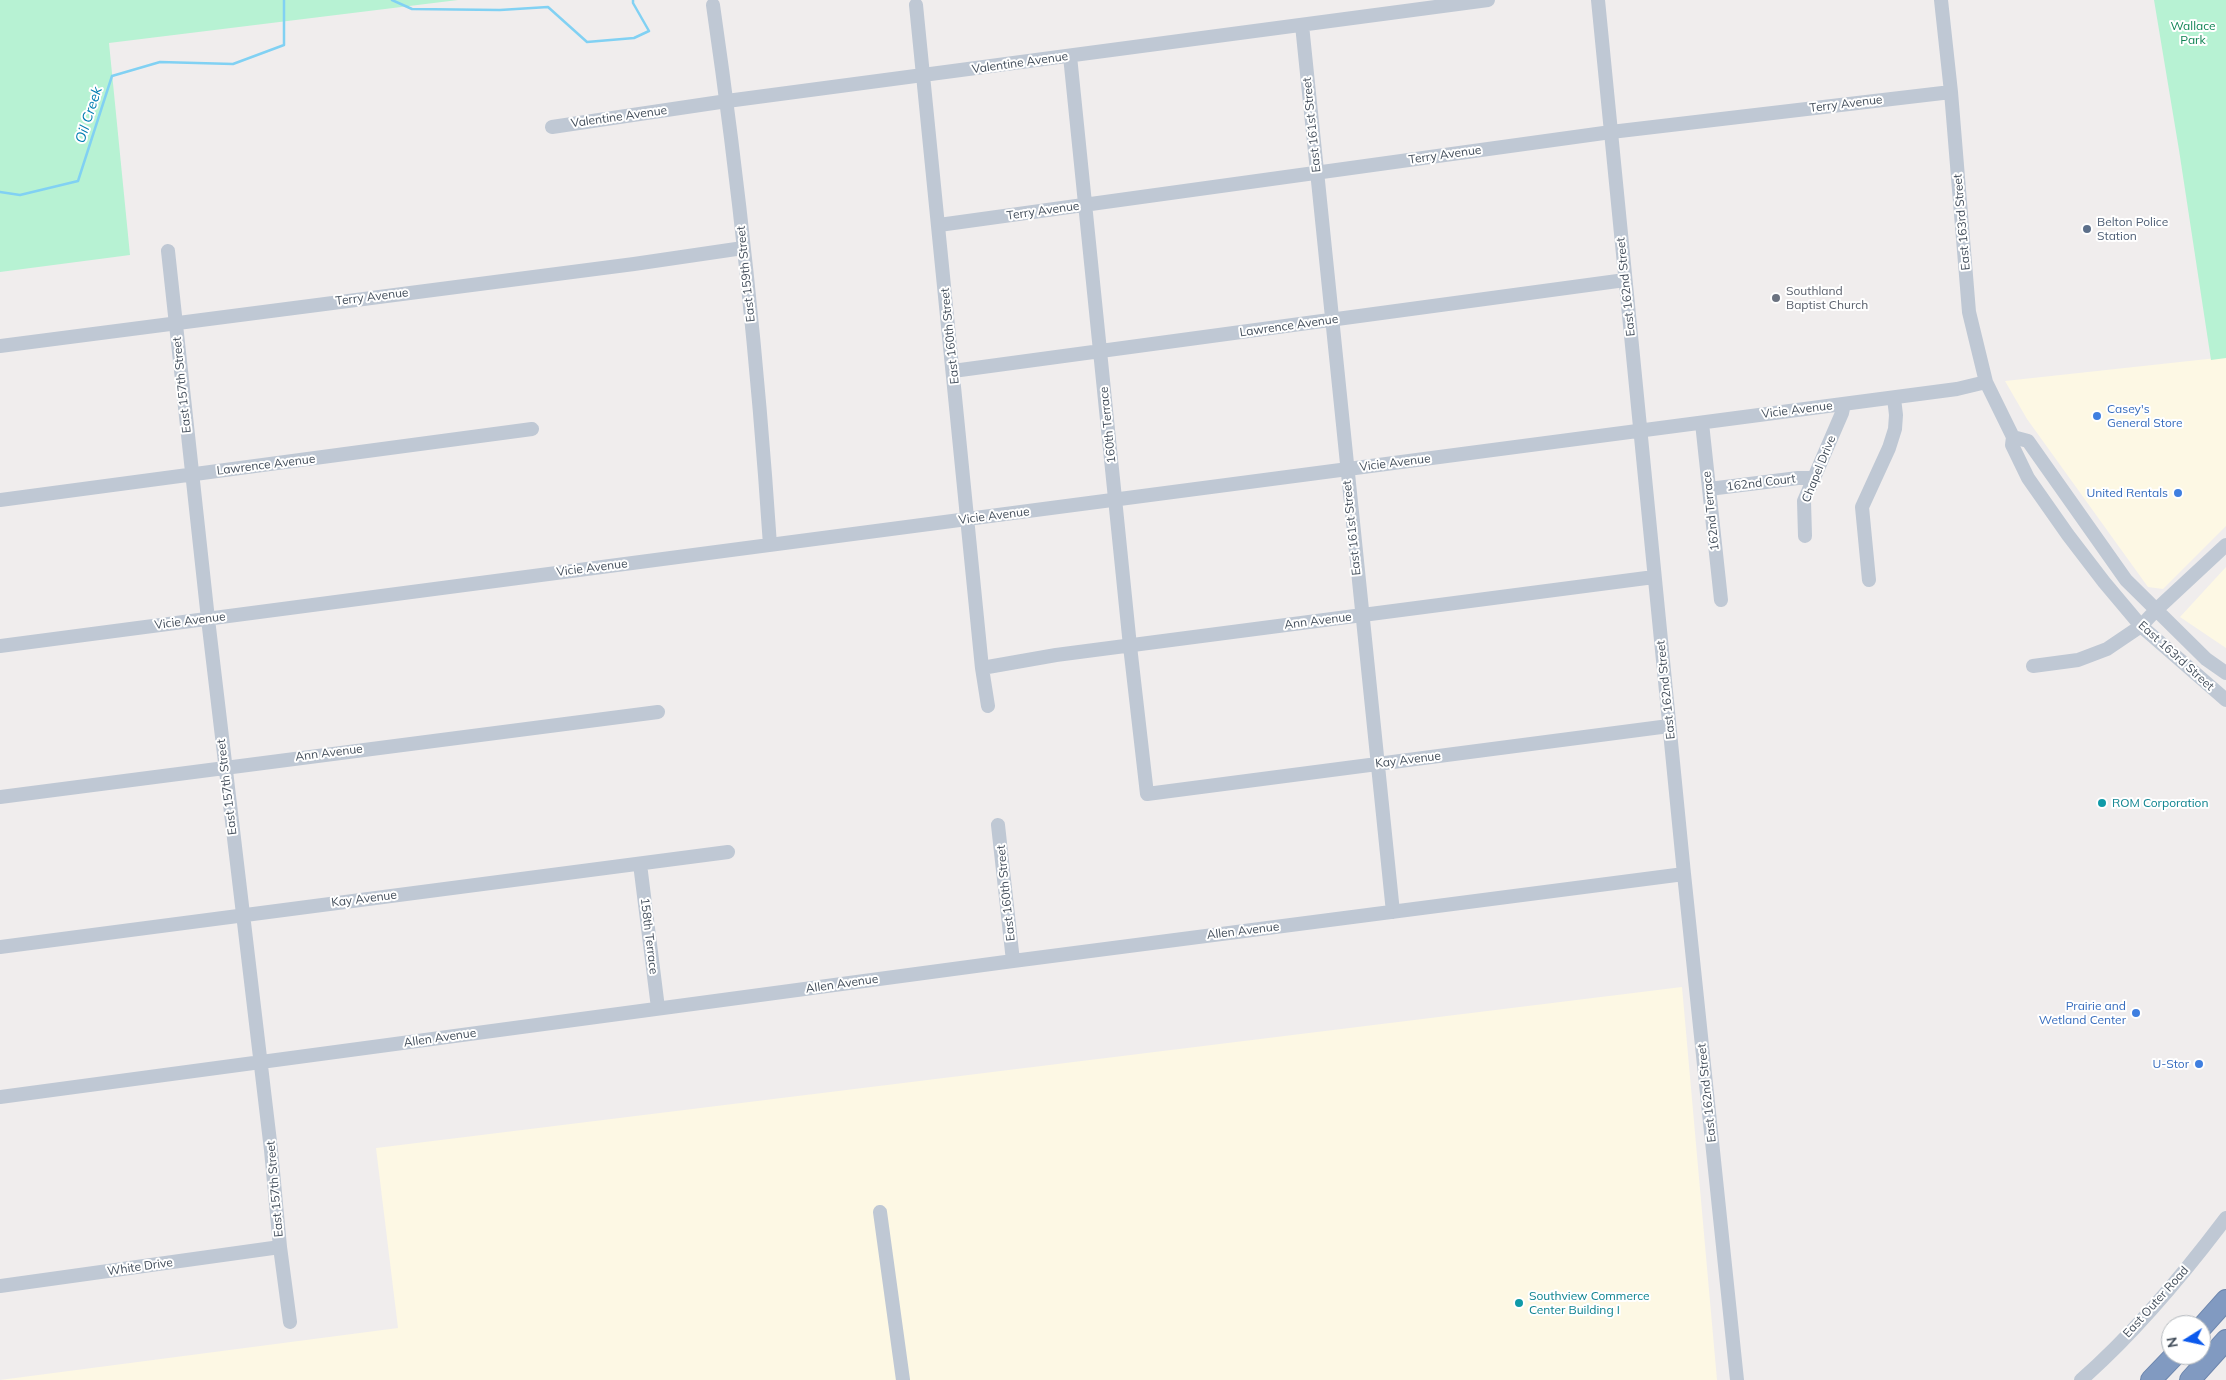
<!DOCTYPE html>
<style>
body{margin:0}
#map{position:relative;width:2226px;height:1380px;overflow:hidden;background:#f0eded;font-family:Mulish,sans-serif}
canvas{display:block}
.north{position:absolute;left:2161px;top:1315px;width:50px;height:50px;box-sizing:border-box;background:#fff;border:1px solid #b4b9be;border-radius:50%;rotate:260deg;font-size:14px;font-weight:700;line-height:20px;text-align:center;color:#444f5c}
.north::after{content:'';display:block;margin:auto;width:18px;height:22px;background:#0b59ed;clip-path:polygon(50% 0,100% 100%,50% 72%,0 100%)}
</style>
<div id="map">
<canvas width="2226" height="1380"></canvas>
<div class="north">N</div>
</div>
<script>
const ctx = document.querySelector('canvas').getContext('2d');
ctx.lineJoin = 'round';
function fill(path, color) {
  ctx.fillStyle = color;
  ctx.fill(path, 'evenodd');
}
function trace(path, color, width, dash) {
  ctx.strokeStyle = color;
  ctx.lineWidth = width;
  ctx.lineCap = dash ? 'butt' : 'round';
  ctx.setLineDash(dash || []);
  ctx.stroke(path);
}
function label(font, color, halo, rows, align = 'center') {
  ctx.font = font + ' Mulish,sans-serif';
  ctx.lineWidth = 4;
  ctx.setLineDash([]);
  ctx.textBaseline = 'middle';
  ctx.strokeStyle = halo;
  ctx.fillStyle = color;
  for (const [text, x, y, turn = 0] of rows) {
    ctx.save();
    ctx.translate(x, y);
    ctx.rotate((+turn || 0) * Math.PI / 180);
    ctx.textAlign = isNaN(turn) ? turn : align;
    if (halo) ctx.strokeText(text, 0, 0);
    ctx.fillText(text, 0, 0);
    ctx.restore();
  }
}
fill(new Path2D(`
 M2226,357V526L2163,589L2148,587L2027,419L2005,381Z
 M2226,567V648L2180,617Z
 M1682,987L1717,1380H0L398,1328L376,1148Z`), '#fdf8e4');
fill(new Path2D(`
 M0,0H458L109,43L130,255L0,272Z
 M2154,0H2226V358L2211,360L2179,150Z`), '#b7f2d3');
trace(new Path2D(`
 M392,0L412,9L500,10L548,7L587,42L634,38L649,31L633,3V0
 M0,192L20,195L78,181L112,76L160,62L233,64L284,45V0`), '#81d1f3', 2.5);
const highway = new Path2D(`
 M2201,1328L2226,1300
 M2151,1380L2175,1355
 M2190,1380L2226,1340`);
trace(highway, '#6c85ac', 22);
trace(new Path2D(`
 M1598,0L1684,874L1737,1380
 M1941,0L1951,92L1969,312L1986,382L2013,437L2012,445L2028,478L2068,535L2104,582L2141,626L2226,700
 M713,5C739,184 758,364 770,545
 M916,5L982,668L988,706
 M1302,25L1393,912
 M1070,56L1130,646L1147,794L1669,726
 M552,127L727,101L1488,0
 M939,225L1611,132L1951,92
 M168,251L208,619L271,1150L280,1247L290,1322
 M0,346L634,264L743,248
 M953,371L1625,280
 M1702,423L1721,600
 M2013,437L2028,441L2126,580L2206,659L2226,673
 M1709,489L1798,478H1814
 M0,500L532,429
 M1805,536L1804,501L1842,413L1844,404
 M1869,580L1862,507L1889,448L1895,429L1896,415L1894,398
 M0,646L1957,389L1986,382
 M2033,666L2078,660L2107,649L2141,626L2156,610L2226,545
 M982,668L1056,655L1654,577
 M0,797L658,712
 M998,825L1013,961
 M640,864L658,1008
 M0,947L728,852
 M0,1097L1013,961L1684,874
 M880,1212L903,1380
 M0,1286L280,1247
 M2081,1380C2135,1333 2183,1275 2226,1218`), '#bfc8d4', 14);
trace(highway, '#819ac1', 20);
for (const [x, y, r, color] of [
 [2087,229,5,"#5c6f8a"],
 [1776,298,5,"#6b7280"],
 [2097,416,5,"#3f7fe0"],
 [2178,493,5,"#3f7fe0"],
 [2102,803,5,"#0f9aa8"],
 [2136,1013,5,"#3f7fe0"],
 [2199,1064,5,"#3f7fe0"],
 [1519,1303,5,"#0f9aa8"]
]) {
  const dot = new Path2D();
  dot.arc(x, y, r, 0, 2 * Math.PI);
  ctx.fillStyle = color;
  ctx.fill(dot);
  trace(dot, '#fff', 2);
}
label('12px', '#0f8353', '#fff', [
 ["Wallace",2193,26],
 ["Park",2193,40]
]);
label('12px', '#444f5c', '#fff', [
 ["Valentine Avenue",1020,63,-8],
 ["Terry Avenue",1846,104,-7],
 ["Valentine Avenue",619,117,-8],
 ["East 161st Street",1312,125,-96],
 ["Terry Avenue",1445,155,-8],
 ["Terry Avenue",1043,211,-8],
 ["East 163rd Street",1962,222,-95],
 ["East 159th Street",746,274,-96],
 ["East 162nd Street",1626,287,-96],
 ["Terry Avenue",372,297,-7],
 ["Lawrence Avenue",1289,326,-8],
 ["East 160th Street",950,336,-96],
 ["East 157th Street",182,385,-96],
 ["Vicie Avenue",1797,410,-7],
 ["160th Terrace",1108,425,-96],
 ["Vicie Avenue",1395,463,-7],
 ["Lawrence Avenue",266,465,-7],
 ["Chapel Drive",1819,469,-68],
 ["162nd Court",1761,483,-7],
 ["162nd Terrace",1711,511,-96],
 ["Vicie Avenue",994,516,-7],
 ["East 161st Street",1352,528,-96],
 ["Vicie Avenue",592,568,-7],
 ["Vicie Avenue",190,621,-7],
 ["Ann Avenue",1318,621,-7],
 ["East 163rd Street",2176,656,42],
 ["East 162nd Street",1666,690,-96],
 ["Ann Avenue",329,753,-7],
 ["Kay Avenue",1408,760,-7],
 ["East 157th Street",227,787,-97],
 ["East 160th Street",1006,893,-96],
 ["Kay Avenue",364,899,-7],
 ["Allen Avenue",1243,931,-7],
 ["158th Terrace",649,936,83],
 ["Allen Avenue",842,984,-8],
 ["Allen Avenue",440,1038,-8],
 ["East 162nd Street",1707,1093,-96],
 ["East 157th Street",275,1189,-95],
 ["White Drive",140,1267,-8],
 ["East Outer Road",2156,1302,-48]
]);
label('12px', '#4e5e75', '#fff', [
 ["Belton Police",2097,222],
 ["Station",2097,236]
], 'left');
label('12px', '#5b616d', '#fff', [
 ["Southland",1786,291],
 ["Baptist Church",1786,305]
], 'left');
label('12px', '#366cbe', '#fff', [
 ["Casey's",2107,409,"left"],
 ["General Store",2107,423,"left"],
 ["United Rentals",2168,493],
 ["Prairie and",2126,1006],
 ["Wetland Center",2126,1020],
 ["U-Stor",2189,1064]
], 'right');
label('12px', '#0d838f', '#fff', [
 ["ROM Corporation",2112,803],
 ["Southview Commerce",1529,1296],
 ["Center Building I",1529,1310]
], 'left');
label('italic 14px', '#017db2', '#fff', [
 ["Oil Creek",89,115,-72]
]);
</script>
